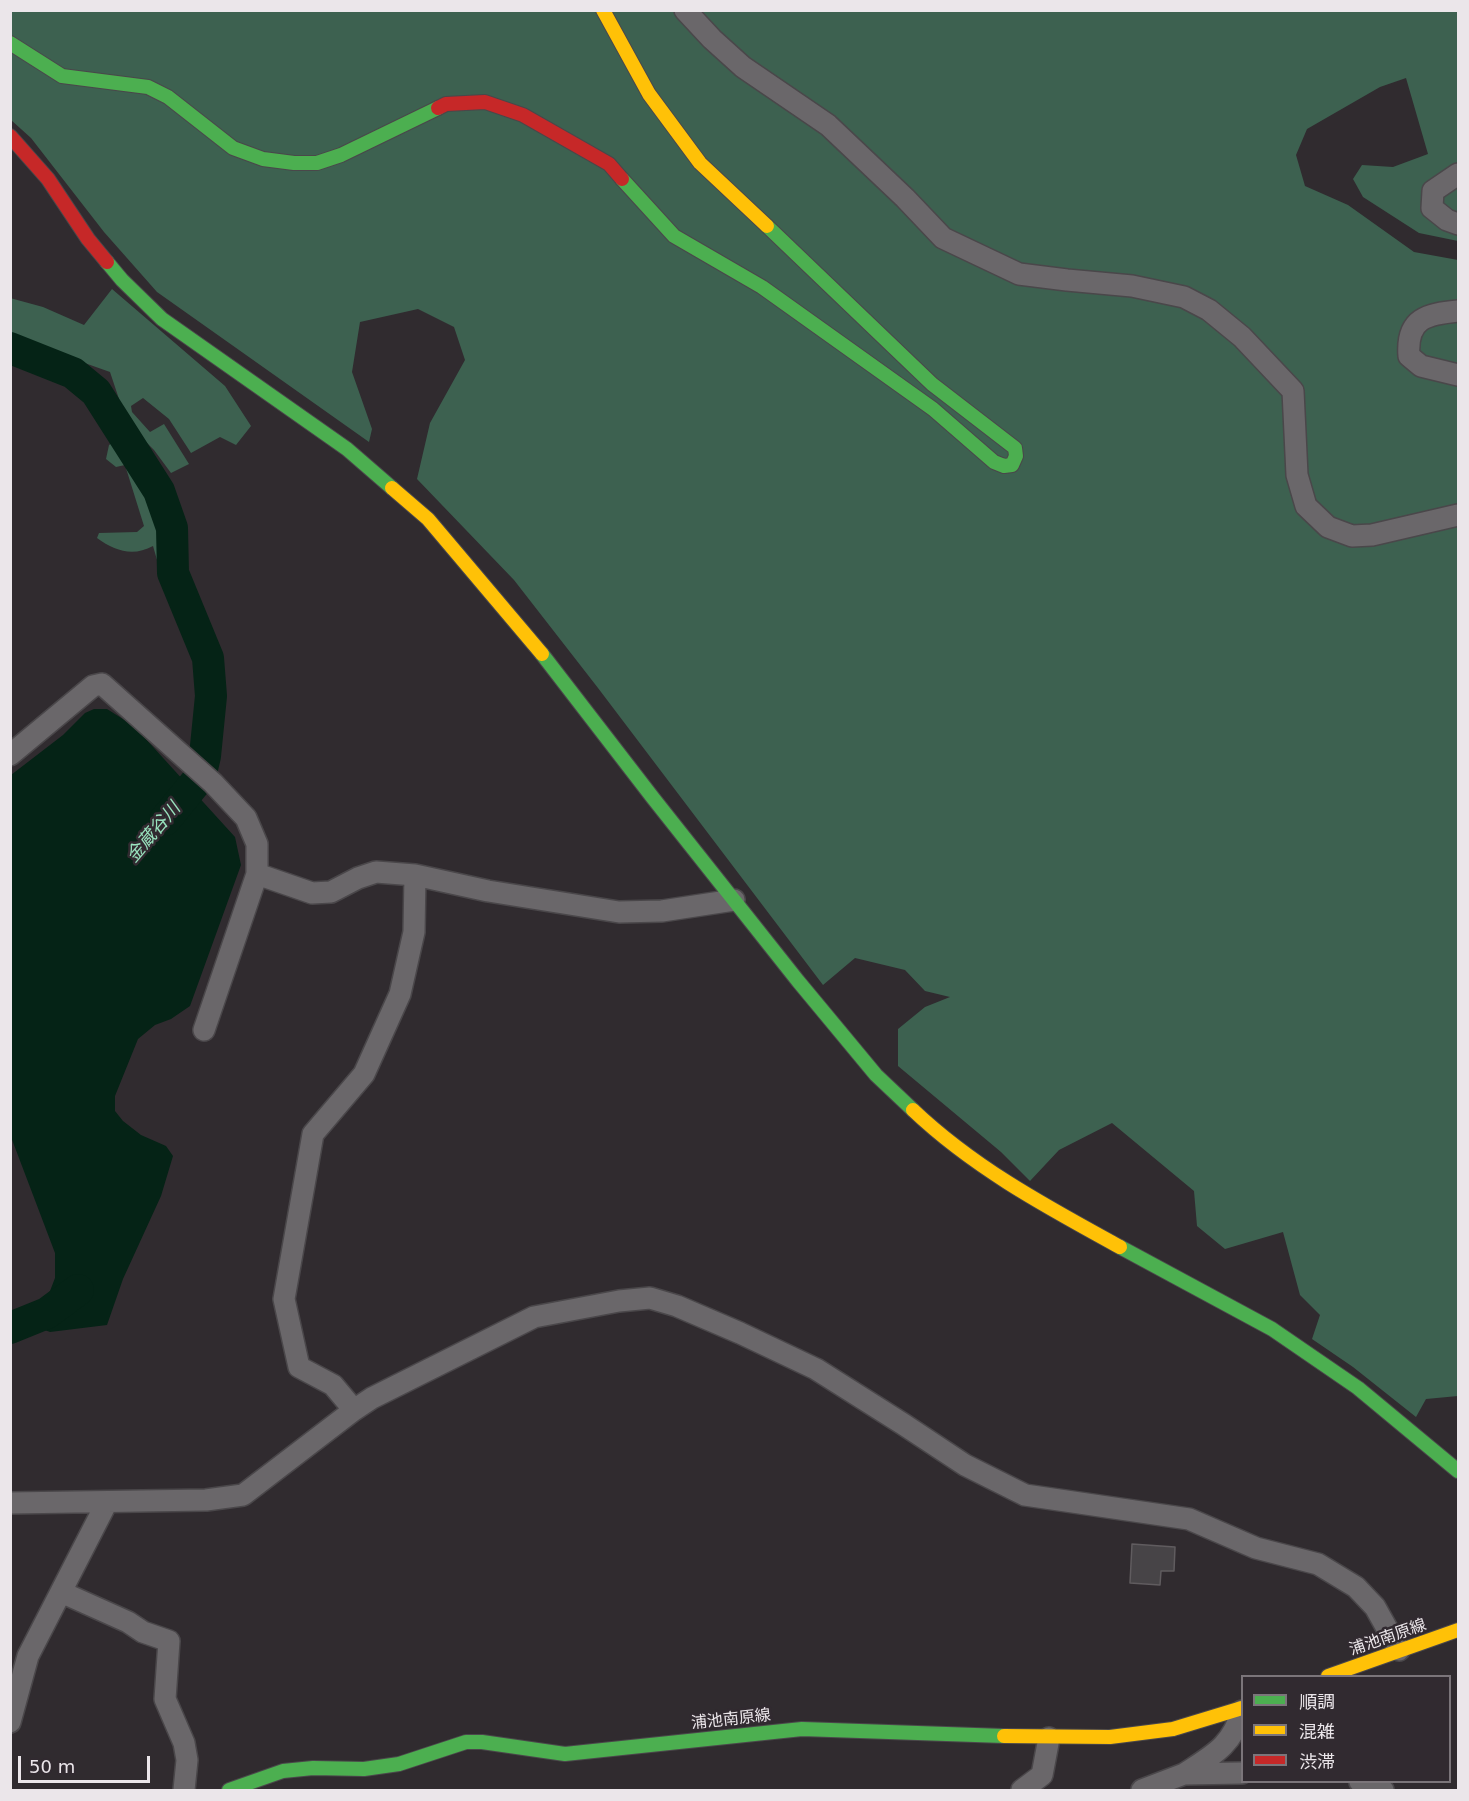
<!DOCTYPE html>
<meta charset="utf-8">
<style>
body{margin:0}
#map{position:relative;width:1469px;height:1801px;overflow:hidden;background:#302b2f;font-family:"DejaVu Sans","Noto Sans JP",sans-serif}
canvas{display:block}
.frame{position:absolute;inset:0;border:12px solid #ebe6ea;pointer-events:none}
.legend{position:absolute;left:1241px;top:1675px;width:210px;height:108px;box-sizing:border-box;background:#312a30;border:2px solid #7b757a;margin:0;padding:8px 10px;list-style:none;font-size:18px;color:#ebe6ea}
.legend li{display:flex;align-items:center;gap:12px;height:30px}
.legend b{width:30px;border:2px solid #7b757a}
.scale{position:absolute;left:18px;top:1756px;width:132px;height:27px;box-sizing:border-box;border:3px solid #ebe6ea;border-top:0;padding-left:8px;font-size:18px;line-height:21px;white-space:nowrap;color:#ebe6ea;-webkit-text-stroke:4px #312a30;paint-order:stroke}
</style>
<div id="map">
<canvas width="1469" height="1801"></canvas>
<div class="frame"></div>
<ul class="legend">
<li><b style="height:8px;background:#4caf50"></b>順調</li>
<li><b style="height:8px;background:#ffc107"></b>混雑</li>
<li><b style="height:8px;background:#c62828"></b>渋滞</li>
</ul>
<div class="scale">50 m</div>
</div>
<script>
const ctx = document.querySelector('canvas').getContext('2d');
ctx.lineJoin = 'round';
function fill(path, color) {
  ctx.fillStyle = color;
  ctx.fill(path, 'evenodd');
}
function trace(path, color, width, dash) {
  ctx.strokeStyle = color;
  ctx.lineWidth = width;
  ctx.lineCap = dash ? 'butt' : 'round';
  ctx.setLineDash(dash || []);
  ctx.stroke(path);
}
function label(font, color, halo, rows, align = 'center') {
  ctx.font = font + ' "DejaVu Sans","Noto Sans JP",sans-serif';
  ctx.lineWidth = 5;
  ctx.setLineDash([]);
  ctx.textBaseline = 'middle';
  ctx.strokeStyle = halo;
  ctx.fillStyle = color;
  for (const [text, x, y, turn = 0] of rows) {
    ctx.save();
    ctx.translate(x, y);
    ctx.rotate((+turn || 0) * Math.PI / 180);
    ctx.textAlign = isNaN(turn) ? turn : align;
    if (halo) ctx.strokeText(text, 0, 0);
    ctx.fillText(text, 0, 0);
    ctx.restore();
  }
}
fill(new Path2D(`
 M11,11H1458V241L1419,233L1363,197L1353,179L1362,165L1393,167L1428,154L1406,78L1380,87L1307,129L1296,155L1305,186L1348,205L1414,252L1458,260V1396L1426,1399L1416,1417L1353,1367L1312,1339L1320,1315L1300,1295L1283,1232L1225,1249L1197,1226L1194,1191L1112,1123L1059,1150L1030,1181L1001,1152L898,1066V1029L925,1007L950,997L925,991L905,970L855,958L823,985L598,688L514,580L417,479L430,423L465,360L454,327L418,309L360,322L352,372L372,429L369,442L157,292L104,232L31,138L11,120Z
 M112,289L225,386L251,426L236,445L220,437L191,453L169,419L143,398L131,406L132,412L150,432L164,424L189,464L171,473L154,450L127,423L110,372L79,361L56,360L11,338L10,298L43,307L84,325Z
 M118,439L155,496L164,529L167,571L176,596L164,584L153,546C133,557 115,551 97,538L99,533L137,532L144,526L125,465L116,467L106,459L109,445Z`), '#3d6150');
fill(new Path2D(`
 M94,709H107L134,726L235,837L241,865L190,1006L171,1019L155,1025L138,1039L115,1096V1111L123,1121L141,1135L166,1146L173,1156L161,1196L123,1279L107,1325L50,1332L42,1329L45,1304L55,1278V1253L11,1137V775L63,735L85,713Z`), '#052316');
trace(new Path2D(`
 M10,348L73,373L96,392L159,491L172,528L173,573L208,658L211,696L205,756L200,777L165,820
 M10,1328L47,1313L78,1290`), '#052316', 32);
const building = new Path2D(`
 M1132,1544L1175,1547L1174,1571H1161L1160,1585L1130,1583Z`);
fill(building, '#474447');
trace(building, '#605c5f', 1.5);
const street = new Path2D(`
 M685,10L712,39L743,67L828,125L905,198L943,238L1019,274L1067,280L1132,286L1184,297L1209,310L1242,337L1293,391L1297,475L1306,506L1328,527L1352,536L1372,535L1458,515
 M1458,174L1433,191L1432,208L1447,220L1458,224
 M1458,311C1427,314 1406,318 1409,356L1421,366L1458,375
 M10,755L93,686L102,684L213,783L246,818L257,844V874L204,1030
 M257,874L312,893L331,892L358,878L376,872L415,875L488,891L619,912L662,911L734,900
 M354,1410L333,1385L299,1367L284,1299L313,1134L364,1074L400,994L414,932L415,875
 M10,1503L206,1500L243,1495L354,1410L372,1398L534,1317L619,1301L650,1298L677,1306L740,1333L816,1369L903,1424L965,1465L1025,1495L1189,1519L1256,1548L1318,1564L1356,1587L1375,1607L1399,1650
 M61,1592L128,1622L143,1632L169,1641L165,1699L184,1743L187,1760L184,1790
 M10,1722L28,1656L107,1502
 M1184,1774C1213,1755 1232,1746 1242,1711
 M1360,1782L1383,1790
 M1022,1790L1042,1775L1049,1738
 M1142,1790L1184,1774L1242,1773`);
const fast = new Path2D(`
 M10,43L62,76L148,87L168,97L233,148L263,159L294,163H317L341,155L438,108
 M622,179L674,236L762,287L933,409L994,462L1004,466L1012,465L1016,456L1015,448L932,384L767,226
 M107,262L122,280L162,319L347,449L392,488
 M542,654L653,798L798,981L876,1075L913,1110
 M1120,1247L1272,1329L1358,1388L1458,1471
 M229,1790L283,1771L313,1768L364,1769L399,1764L466,1742H482L565,1754L802,1729L1004,1736`);
const slow = new Path2D(`
 M603,10L649,94L700,163L767,226
 M392,488L428,519L542,654
 M913,1110C974,1168 1047,1207 1120,1247
 M1328,1676L1458,1630
 M1004,1736L1110,1737L1173,1729L1242,1708`);
const jam = new Path2D(`
 M438,108L446,104L485,102L523,115L609,164L622,179
 M10,136L48,179L88,239L107,262`);
trace(street, '#4a474a', 24);
trace(fast, '#4a474a', 16);
trace(slow, '#4a474a', 16);
trace(jam, '#4a474a', 16);
trace(street, '#6a676a', 21);
trace(fast, '#4caf50', 14);
trace(slow, '#ffc107', 14);
trace(jam, '#c62828', 14);
label('16px', '#ebe6ea', '#312a30', [
 ["浦池南原線",1388,1638,-19],
 ["浦池南原線",731,1720,-6]
]);
label('italic 18px', '#99e3be', '#312a30', [
 ["金蔵谷川",154,833,-50]
]);
</script>
